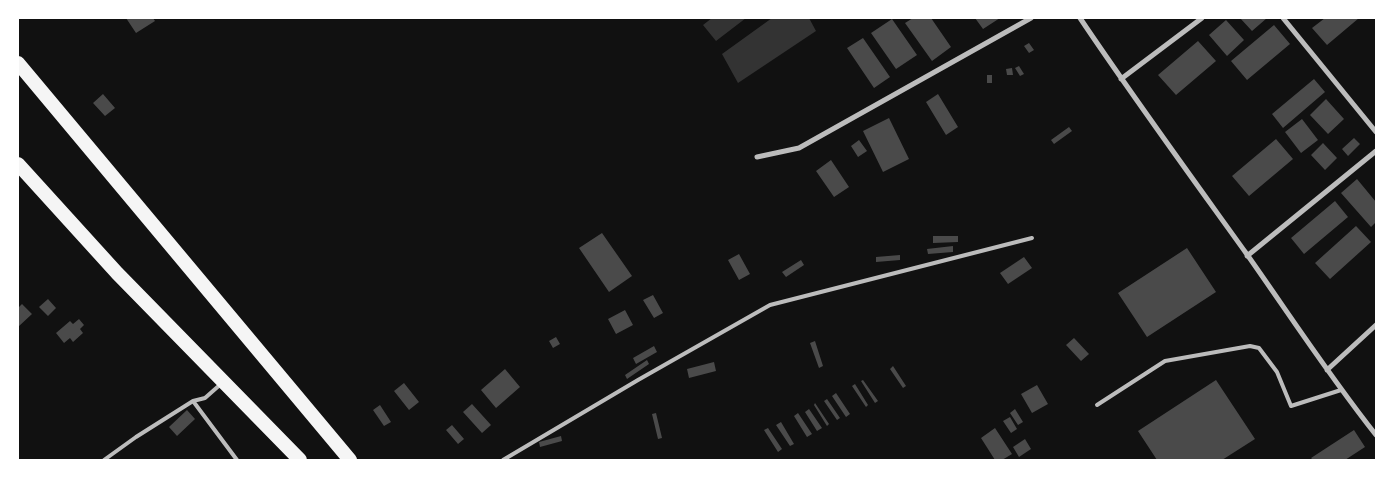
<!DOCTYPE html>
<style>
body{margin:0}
#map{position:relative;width:1394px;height:478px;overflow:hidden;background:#111;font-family:"Archivo Narrow",sans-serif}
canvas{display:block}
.frame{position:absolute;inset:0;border:19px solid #fff;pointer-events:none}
</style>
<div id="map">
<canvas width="1394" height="478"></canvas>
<div class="frame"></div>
</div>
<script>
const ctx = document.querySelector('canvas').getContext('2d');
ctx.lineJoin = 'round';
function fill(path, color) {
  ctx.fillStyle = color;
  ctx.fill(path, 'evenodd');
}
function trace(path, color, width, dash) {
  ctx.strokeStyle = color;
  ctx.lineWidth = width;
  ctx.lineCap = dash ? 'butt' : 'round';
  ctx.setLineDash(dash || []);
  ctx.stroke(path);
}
fill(new Path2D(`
 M712,18H746L716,41L703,25Z
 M772,18H809L816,31L738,83L722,54Z`), '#333');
fill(new Path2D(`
 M126,18H153L155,21L136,33Z
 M913,18H931L951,47L932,61L905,23Z
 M975,18H1000L983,29Z
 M1240,18H1267L1252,31Z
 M1325,18H1359L1327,45L1312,28Z
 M892,19L917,55L896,69L871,33Z
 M1226,20L1244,40L1227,56L1209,35Z
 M1274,25L1290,44L1247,80L1231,61Z
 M863,38L890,77L874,88L847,48Z
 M1198,41L1216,61L1176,95L1158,75Z
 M1029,43L1034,50L1029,53L1024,46Z
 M1019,66L1024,74L1020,76L1015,68Z
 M1012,68L1013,75H1007L1006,69Z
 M987,75H992V83H987Z
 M1314,79L1325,92L1283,128L1272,114Z
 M103,94L115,108L105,116L93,103Z
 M938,94L958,127L946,135L926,102Z
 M1326,99L1344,119L1328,134L1310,115Z
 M889,118L909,159L883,172L863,131Z
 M1302,119L1318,140L1301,153L1285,132Z
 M1069,127L1072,131L1054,144L1051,140Z
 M1354,138L1360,144L1348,156L1342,149Z
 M1276,139L1293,159L1249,196L1232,176Z
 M859,140L867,151L858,157L851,146Z
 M1323,143L1337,158L1325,170L1311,155Z
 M831,160L849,187L834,197L816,171Z
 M1357,179L1376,202V222L1371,227L1341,193Z
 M1335,201L1348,217L1304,254L1291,238Z
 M1356,226L1371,242L1330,279L1315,263Z
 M602,233L632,276L609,292L579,248Z
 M933,236H958V242L933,243Z
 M953,246V252L928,254L927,249Z
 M1187,248L1216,292L1147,337L1118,293Z
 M739,254L750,274L739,280L728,260Z
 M900,255V260L876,262V257Z
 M1024,257L1032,268L1008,284L1000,273Z
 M801,260L804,265L786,277L782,272Z
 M653,295L663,313L654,318L643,300Z
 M48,299L56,308L48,316L39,307Z
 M22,304L32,314L18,327V308Z
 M625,310L633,325L616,334L608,319Z
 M79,319L84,325L80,329L83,333L73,342L70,338L64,343L56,333L70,321L73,324Z
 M556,337L560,344L553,348L549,341Z
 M1074,338L1089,354L1081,361L1066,345Z
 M815,341L823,366L819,368L810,343Z
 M654,346L657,352L636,364L633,358Z
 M647,360L649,364L627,379L625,375Z
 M714,362L716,371L689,378L687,369Z
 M893,366L906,386L903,388L890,369Z
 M505,369L520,387L496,408L481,390Z
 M863,380L878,401L875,403L861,381Z
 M1216,380L1255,439L1222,460H1157L1138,431Z
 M404,383L419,402L409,410L394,391Z
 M855,384L868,405L866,407L852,386Z
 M1037,385L1048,404L1032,413L1021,394Z
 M836,393L850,414L846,417L832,396Z
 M827,399L840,418L837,420L824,401Z
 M815,403L829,424L827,426L814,405Z
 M472,404L491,425L482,433L463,412Z
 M380,405L391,422L384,426L373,410Z
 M809,409L822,428L817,431L805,412Z
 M1015,409L1023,422L1018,425L1010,413Z
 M187,410L195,419L177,436L169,427Z
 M656,413L662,438L658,439L652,414Z
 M798,413L812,434L807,437L794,416Z
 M1010,417L1017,429L1011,433L1003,421Z
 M781,422L794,444L790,446L776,425Z
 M452,425L464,439L458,444L446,430Z
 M768,428L782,449L778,452L764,430Z
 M995,428L1012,454L1002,460H995L981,438Z
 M1354,430L1365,447L1345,460H1313L1311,458Z
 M561,436L562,441L540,447L539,442Z
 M1025,439L1031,449L1019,457L1013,447Z`), '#4a4a4a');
trace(new Path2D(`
 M193,401L237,460
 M1097,405L1165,361L1250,346L1259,348L1277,372L1291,406L1341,390
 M104,460L136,437L193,401L205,398L222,383
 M503,460L638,380L770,305L1032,238`), '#bcbcbc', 4);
trace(new Path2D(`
 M1080,18C1133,97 1190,175 1246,253C1289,314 1330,377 1376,435
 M1283,18L1376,132
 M1121,79L1202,18
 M757,157L799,148L1031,18
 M1247,256L1376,151
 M1327,370L1376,325`), '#bcbcbc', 5);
trace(new Path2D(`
 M18,63L350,460
 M18,164L117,273L300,460`), '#f5f5f5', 14);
</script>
